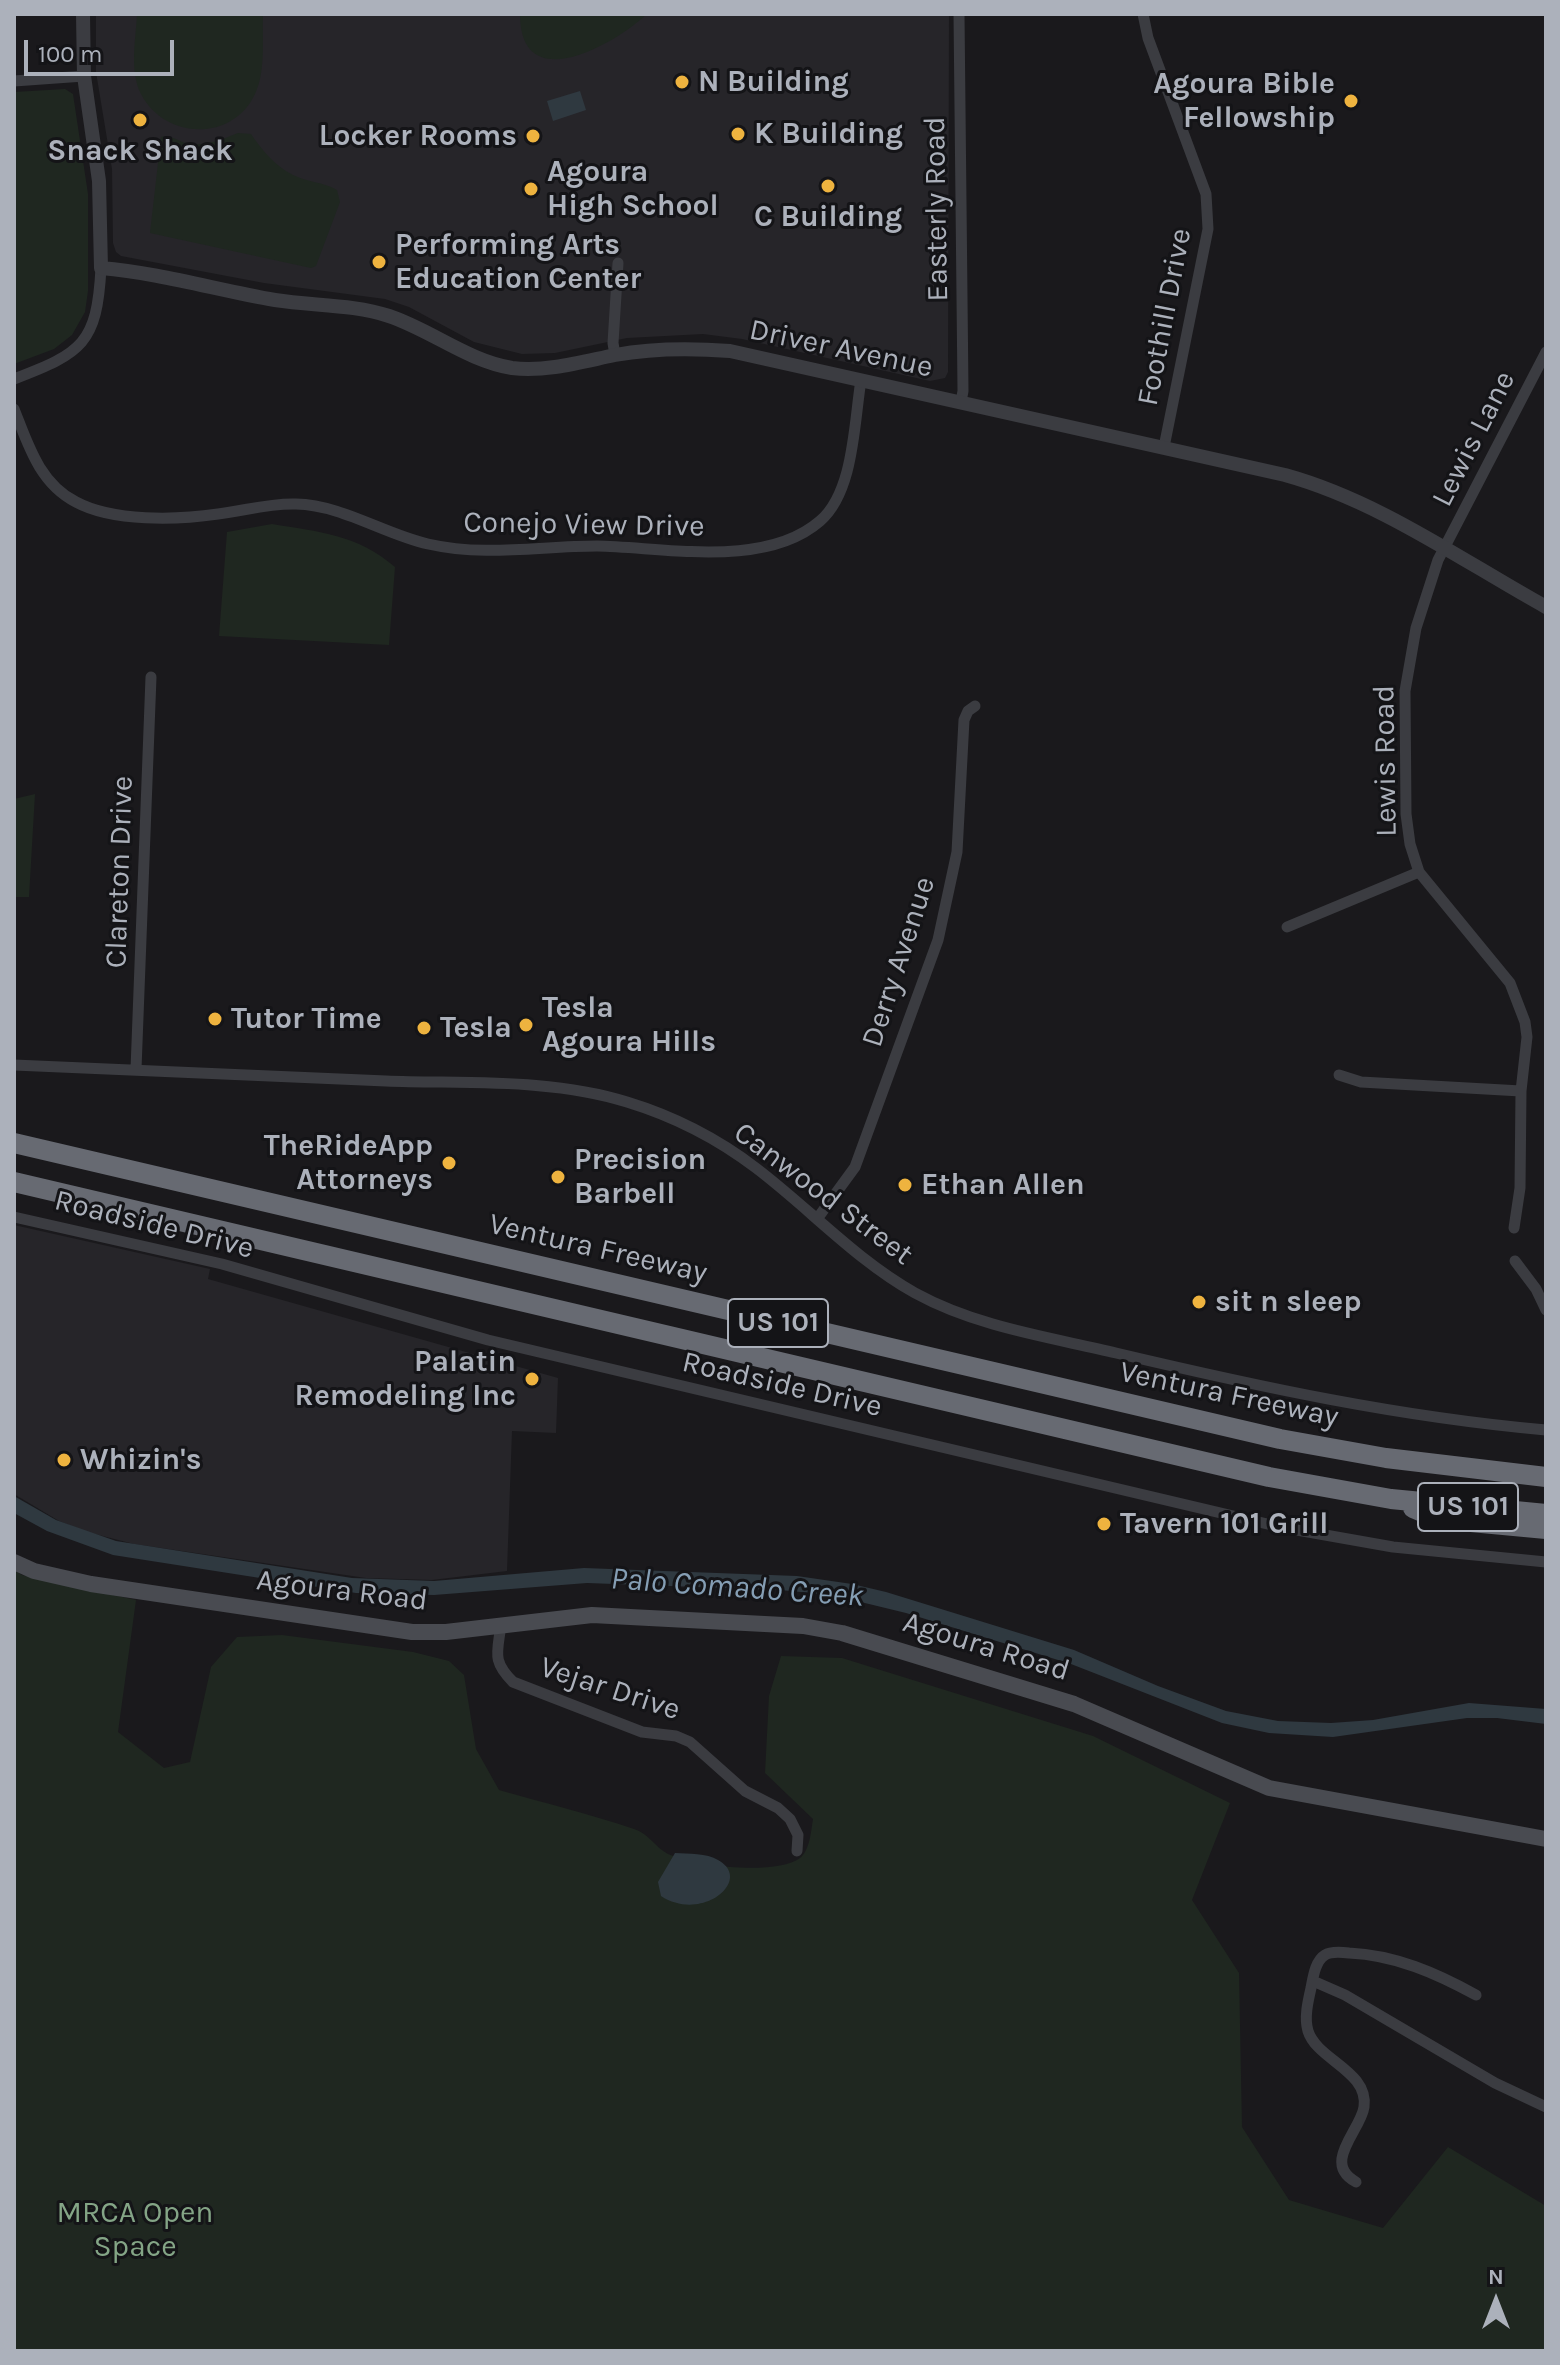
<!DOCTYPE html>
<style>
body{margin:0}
#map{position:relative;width:1560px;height:2365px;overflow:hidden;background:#1a191c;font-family:Karla,sans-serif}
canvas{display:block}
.frame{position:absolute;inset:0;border:16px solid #acb1bb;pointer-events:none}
.north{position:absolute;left:1456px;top:2261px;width:80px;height:80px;-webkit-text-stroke:6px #141417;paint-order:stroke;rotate:0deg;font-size:22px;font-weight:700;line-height:32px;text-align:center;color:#acb1bb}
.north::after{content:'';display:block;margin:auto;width:28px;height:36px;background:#acb1bb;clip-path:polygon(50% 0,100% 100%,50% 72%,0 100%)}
.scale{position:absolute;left:24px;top:40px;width:150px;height:36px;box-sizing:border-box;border:4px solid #acb1bb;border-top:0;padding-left:10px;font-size:24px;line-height:28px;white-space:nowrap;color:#acb1bb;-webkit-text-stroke:6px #141417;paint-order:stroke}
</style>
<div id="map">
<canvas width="1560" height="2365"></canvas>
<div class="frame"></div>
<div class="north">N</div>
<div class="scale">100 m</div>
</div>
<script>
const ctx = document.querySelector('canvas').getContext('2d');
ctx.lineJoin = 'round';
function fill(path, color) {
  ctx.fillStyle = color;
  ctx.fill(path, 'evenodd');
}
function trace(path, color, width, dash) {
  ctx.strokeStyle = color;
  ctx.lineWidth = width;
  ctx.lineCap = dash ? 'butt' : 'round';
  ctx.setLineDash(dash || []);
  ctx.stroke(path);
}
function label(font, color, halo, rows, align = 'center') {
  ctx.font = font + ' Karla,sans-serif';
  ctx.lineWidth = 6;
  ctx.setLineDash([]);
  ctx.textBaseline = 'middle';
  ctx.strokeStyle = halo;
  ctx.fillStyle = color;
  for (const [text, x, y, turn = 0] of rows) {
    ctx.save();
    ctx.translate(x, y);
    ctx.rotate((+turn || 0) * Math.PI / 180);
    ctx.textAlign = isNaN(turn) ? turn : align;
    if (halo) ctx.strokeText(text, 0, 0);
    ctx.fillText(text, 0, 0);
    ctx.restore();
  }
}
fill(new Path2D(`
 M96,14H949L948,372L945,378L930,381L742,339L703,334L627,338L555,353L522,354L474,342L409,307L385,299L264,283L121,256L116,252L113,243L112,169L96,72Z
 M14,1225L210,1269L208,1279L558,1378L556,1433L512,1431L507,1571L432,1580L366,1578L134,1544L87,1532L59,1521L14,1494Z`), '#262529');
fill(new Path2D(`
 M137,14H263C262,39 266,71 255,94C232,143 164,139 141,94C129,70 136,39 137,14Z
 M520,14H647C614,45 520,98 520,14Z
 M65,89L73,94L88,194V291L85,312L72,335L54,349L14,364V92Z
 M238,133L251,134C261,149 276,167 293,175C307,182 323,182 337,190L340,202L316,266L311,268L150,233L161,137C172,135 177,141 186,143C205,147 221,140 238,133Z
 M272,524C319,532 357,534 395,567L389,645L219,636L227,532Z
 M35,794L29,897H14V799Z
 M14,1570L22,1575L136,1600L118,1732L164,1768L190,1762L211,1667L237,1637L282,1635L413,1652L449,1661L464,1675L476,1749L499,1790C544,1803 590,1814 634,1829C648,1833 656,1848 668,1854C694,1866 776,1876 800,1858C810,1850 811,1831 813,1819L765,1773L769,1696L781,1656L842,1658L1093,1736L1230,1803L1192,1900L1239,1973L1242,2127L1289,2200L1383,2228L1448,2147L1546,2206V2351H14Z`), '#1f2720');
fill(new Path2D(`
 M580,91L586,110L553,121L547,101Z
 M14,1496L56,1520L116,1541L352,1578L434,1581L584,1568L797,1576L852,1584L886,1592L1074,1650L1158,1686L1226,1711L1278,1721L1331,1723L1373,1720L1469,1703L1546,1709V1724L1497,1718H1467L1333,1737L1269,1733L1222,1723L1071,1664L906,1613L832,1595L780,1590L587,1583L434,1595L356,1593L113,1555L47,1531L14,1513Z
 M675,1853C688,1854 707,1853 718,1860C754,1880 702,1923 661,1896L658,1882Z`), '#2f3940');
trace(new Path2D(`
 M959,14L963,391L961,402
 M1143,14L1148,38L1206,194L1208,229L1164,447
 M14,81L84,76
 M615,355L613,343L618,263
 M14,379C82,353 97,344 101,268
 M14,409C28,444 39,483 76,502C113,522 177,520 218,514C244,511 269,503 296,504C342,505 384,534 428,544C485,557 540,546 597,546C663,547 765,569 820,521C854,492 854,423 861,380
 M1287,927L1419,872
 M14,1065C138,1070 262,1076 386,1081C465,1084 551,1078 627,1102C673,1116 718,1139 756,1168C810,1209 856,1260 915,1293C977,1327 1049,1337 1116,1353C1260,1387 1399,1417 1546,1430
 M136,1069L151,677
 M1339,1075L1361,1082L1521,1091
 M14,1217L222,1264L488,1340L1280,1527L1393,1547L1546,1562
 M817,1219L855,1167L938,940L957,852L964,720L968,711L975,706
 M1514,1228L1520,1188L1521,1091L1527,1037L1525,1022L1510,983L1419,872L1410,844L1406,814L1405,691L1416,628L1438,560L1546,352
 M1515,1261L1536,1289L1546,1310
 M501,1624C498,1652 491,1660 513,1682L642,1732L676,1736L690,1742L745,1791L778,1808L790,1819L798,1835L797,1851
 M1313,1981L1345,1995L1495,2083L1546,2107
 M1356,2182C1321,2163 1361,2130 1364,2107C1369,2071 1317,2060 1308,2031C1304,2018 1308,2001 1311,1988C1313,1978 1315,1961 1325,1955C1331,1951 1341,1952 1349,1953C1395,1955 1436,1973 1476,1995`), '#3b3c41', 11);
trace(new Path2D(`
 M83,14L84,76L99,181L101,268C160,273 217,290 275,300C313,306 353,304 389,316C431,330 468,361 512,368C547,372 581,362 615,355C653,348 691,348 730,351L1285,475C1379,501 1461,560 1546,607`), '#3b3c41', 14);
trace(new Path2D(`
 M14,1562L34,1571L91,1584L412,1632H446L592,1615L803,1626L842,1633L1074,1704L1269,1788L1546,1839`), '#494b51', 16);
trace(new Path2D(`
 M14,1143L1280,1439L1386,1458L1546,1477
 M14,1182L1269,1477L1391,1499L1546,1514
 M1413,1508L1439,1519L1546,1529`), '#676a72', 20);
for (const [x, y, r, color] of [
 [682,82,8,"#eeb33f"],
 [1351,101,8,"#eeb33f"],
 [140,120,8,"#eeb33f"],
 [738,134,8,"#eeb33f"],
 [533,136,8,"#eeb33f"],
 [828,186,8,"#eeb33f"],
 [531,189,8,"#eeb33f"],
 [379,262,8,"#eeb33f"],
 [215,1019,8,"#eeb33f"],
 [526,1025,8,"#eeb33f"],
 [424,1028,8,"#eeb33f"],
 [449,1163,8,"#eeb33f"],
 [558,1177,8,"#eeb33f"],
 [905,1185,8,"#eeb33f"],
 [1199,1302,8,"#eeb33f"],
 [532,1379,8,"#eeb33f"],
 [64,1460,8,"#eeb33f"],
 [1104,1524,8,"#eeb33f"]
]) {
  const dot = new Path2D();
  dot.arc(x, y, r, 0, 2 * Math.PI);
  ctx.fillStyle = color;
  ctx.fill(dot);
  trace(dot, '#141417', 3);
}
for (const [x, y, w] of [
 [778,1323,100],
 [1468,1507,100]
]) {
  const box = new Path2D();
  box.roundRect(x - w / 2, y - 24, w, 48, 6);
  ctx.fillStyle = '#141417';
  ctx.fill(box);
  trace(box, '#acb1bb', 2);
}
label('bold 28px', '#acb1bb', null, [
 ["US 101",778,1323],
 ["US 101",1468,1507]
]);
label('bold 30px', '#acb1bb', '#141417', [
 ["N Building",698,82],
 ["Agoura Bible",1335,84,"right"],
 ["Fellowship",1335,118,"right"],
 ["K Building",754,134],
 ["Locker Rooms",517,136,"right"],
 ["Snack Shack",140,151,"center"],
 ["Agoura",547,172],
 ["High School",547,206],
 ["C Building",828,217,"center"],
 ["Performing Arts",395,245],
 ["Education Center",395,279],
 ["Tesla",542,1008],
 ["Agoura Hills",542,1042],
 ["Tutor Time",231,1019],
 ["Tesla",440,1028],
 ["TheRideApp",433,1146,"right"],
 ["Attorneys",433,1180,"right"],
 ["Precision",574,1160],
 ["Barbell",574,1194],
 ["Ethan Allen",921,1185],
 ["sit n sleep",1215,1302],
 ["Palatin",516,1362,"right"],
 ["Remodeling Inc",516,1396,"right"],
 ["Whizin's",80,1460],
 ["Tavern 101 Grill",1120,1524]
], 'left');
label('30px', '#acb1bb', '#141417', [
 ["Easterly Road",937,209,-91],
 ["Foothill Drive",1165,317,-79],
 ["Driver Avenue",841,349,12],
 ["Lewis Lane",1474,439,-63],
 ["Conejo View Drive",584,525,1],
 ["Lewis Road",1386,761,-91],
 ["Clareton Drive",120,872,-88],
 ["Derry Avenue",899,962,-72],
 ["Canwood Street",823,1194,37],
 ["Roadside Drive",154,1225,14],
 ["Ventura Freeway",598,1249,13],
 ["Roadside Drive",782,1385,13],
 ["Ventura Freeway",1229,1395,12],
 ["Agoura Road",342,1591,7],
 ["Agoura Road",986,1647,17],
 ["Vejar Drive",610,1689,18]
]);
label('30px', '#84a586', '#141417', [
 ["MRCA Open",135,2213],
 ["Space",135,2247]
]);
label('italic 32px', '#859eb4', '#141417', [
 ["Palo Comado Creek",737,1588,4]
]);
</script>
